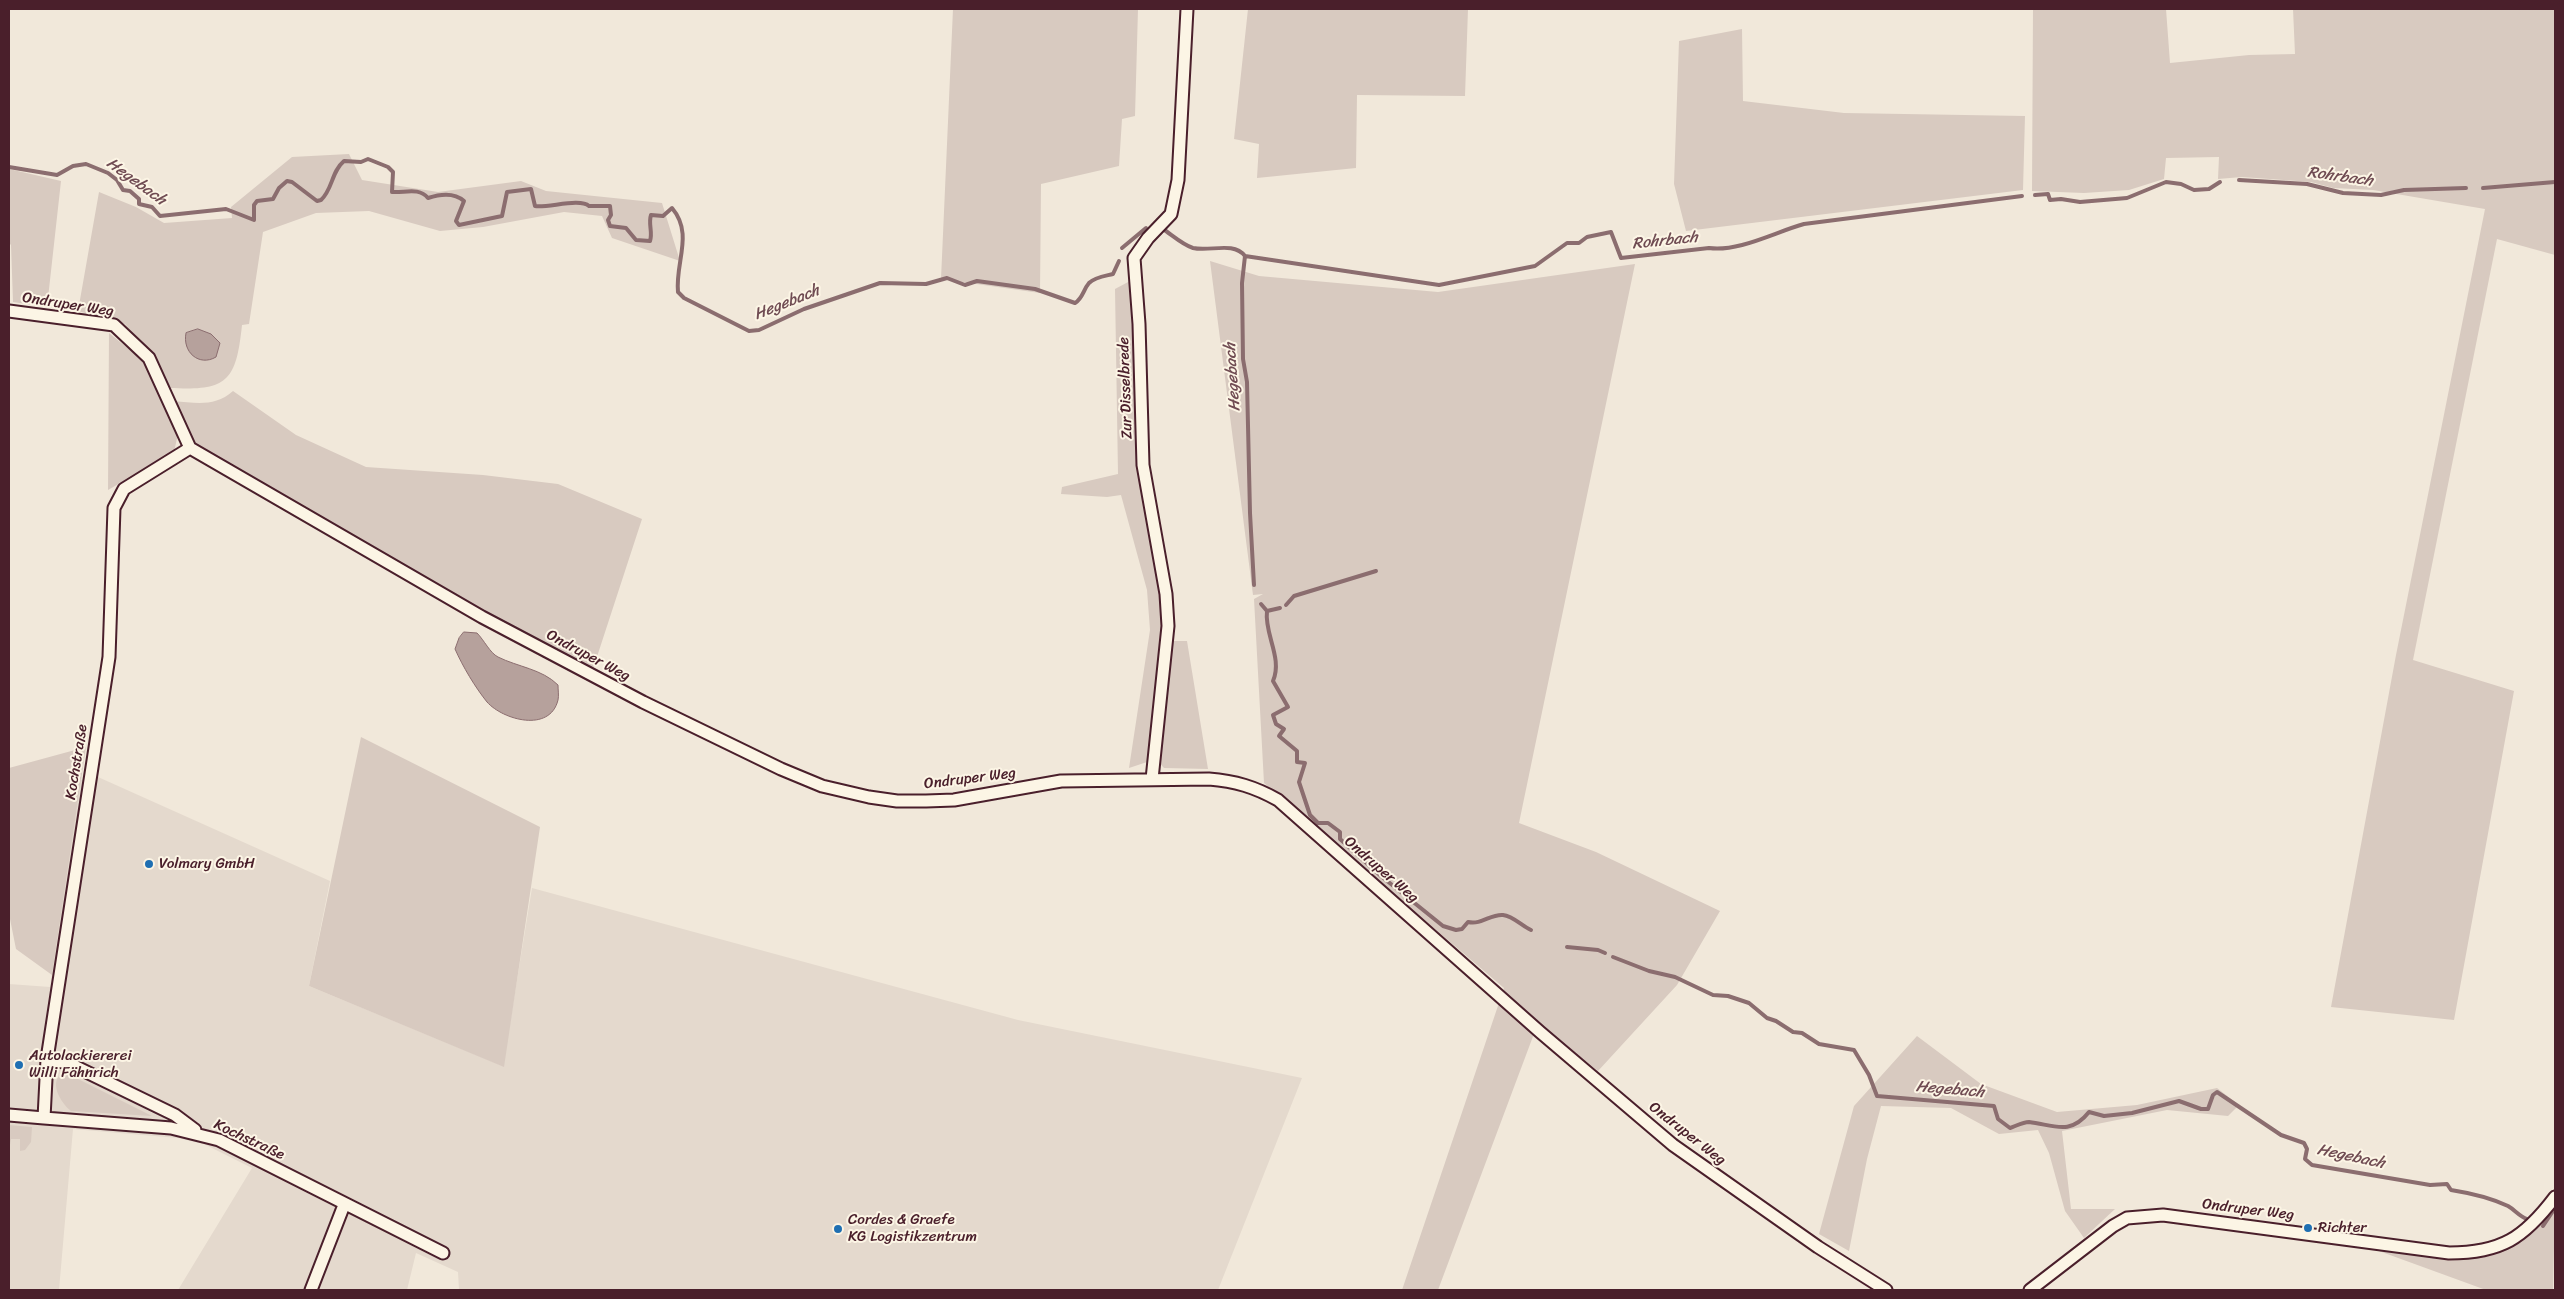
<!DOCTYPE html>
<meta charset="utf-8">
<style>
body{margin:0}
#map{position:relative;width:2564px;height:1299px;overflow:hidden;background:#f1e8da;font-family:Sriracha,sans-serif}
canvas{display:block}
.frame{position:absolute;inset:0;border:10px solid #4a1f2b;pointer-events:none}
</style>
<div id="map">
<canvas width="2564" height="1299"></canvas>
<div class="frame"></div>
</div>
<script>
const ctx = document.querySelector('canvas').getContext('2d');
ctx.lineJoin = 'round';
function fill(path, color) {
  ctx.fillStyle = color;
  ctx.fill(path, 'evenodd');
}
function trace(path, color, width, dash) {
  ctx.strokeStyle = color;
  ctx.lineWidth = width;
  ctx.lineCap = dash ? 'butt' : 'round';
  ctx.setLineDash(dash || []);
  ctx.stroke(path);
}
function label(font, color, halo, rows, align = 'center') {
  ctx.font = font + ' Sriracha,sans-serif';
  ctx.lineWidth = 4;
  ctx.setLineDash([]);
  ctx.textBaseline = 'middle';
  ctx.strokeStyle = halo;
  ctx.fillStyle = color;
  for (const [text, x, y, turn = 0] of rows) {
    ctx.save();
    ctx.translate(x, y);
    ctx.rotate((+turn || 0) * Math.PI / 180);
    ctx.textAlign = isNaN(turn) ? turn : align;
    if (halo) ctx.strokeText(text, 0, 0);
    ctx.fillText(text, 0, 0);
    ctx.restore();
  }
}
fill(new Path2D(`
 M98,777L330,881L309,986L503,1066L532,888L1018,1020L1302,1078L1218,1290H459L458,1272L416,1253L407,1290H178L252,1168L204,1144L178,1138L73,1129L59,1290H9V984L50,987L81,780Z`), '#e4d9cd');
fill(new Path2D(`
 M953,9H1138L1135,116L1122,119L1119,166L1041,184L1040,293L941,279Z
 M1248,9H1468L1465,96L1357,95L1356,168L1257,178L1259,144L1234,139Z
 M2033,9H2166L2170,63L2249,55L2295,54L2293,9H2555V255L2497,239L2413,660L2514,691L2454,1020L2331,1007L2396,655L2485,209L2373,190L2333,188L2311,182L2242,177L2218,179L2219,157L2166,158L2164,179L2129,190L2084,193L2032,191Z
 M1742,29L1743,101L1844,113L2025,116L2023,190L1686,231L1674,184L1679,41Z
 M349,154L362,180L438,192L521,181L546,191L662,203L680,261L612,238L602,216L564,212L483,227L440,231L369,211L316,213L263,232L249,324L242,325C236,382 227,391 170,388L156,359L125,324L78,311L99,192L136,207L164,223L232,218L231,207L292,157Z
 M9,169L61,181L47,307L13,302L11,245L9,243Z
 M1210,261L1259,276L1438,292L1635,264L1519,823L1596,852L1720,911L1677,985L1598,1071L1538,1023L1438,1290H1402L1504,988L1264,783L1254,599L1263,594L1253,595Z
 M1130,281L1138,466L1162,591L1164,626L1147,762L1129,768L1150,630L1147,590L1121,495L1107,497L1061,494L1062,487L1118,474L1115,289Z
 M109,333L146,363L178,434L174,452L108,490Z
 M233,391L296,435L366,467L483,475L558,484L642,519L592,672L194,444L174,401C196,403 215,407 233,391Z
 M1171,641H1187L1208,769L1164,768L1157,760Z
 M361,737L540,827L504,1067L309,986Z
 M86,747L52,975L16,949L9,914V768Z
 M1917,1036L1981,1084L2057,1112L2137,1105L2217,1088L2239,1105L2228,1116L2167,1110L2062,1131L2071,1209H2115L2084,1238L2065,1211L2049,1153L2038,1130L1999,1134L1951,1108L1881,1106L1867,1159L1849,1251L1819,1234L1854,1106Z
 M64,1072L152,1116L71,1111C61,1103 47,1081 64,1072Z
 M9,1125L32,1127L31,1142L25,1150L20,1151V1139H11L9,1151Z
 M2555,1206L2553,1290H2486L2368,1247C2446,1257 2501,1278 2555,1206Z`), '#d8cac0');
const water = new Path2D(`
 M198,329L211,334L220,343L216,357C199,367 182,352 186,333Z
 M464,632L477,633C484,640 490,653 498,657C518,667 542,669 558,685C558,690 559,696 558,700C550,733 503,720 487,702C475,687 463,667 455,649L459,638Z`);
fill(water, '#b6a19c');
trace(water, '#8b6d6f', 1);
trace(new Path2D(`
 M9,167L57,175L73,166L86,164L108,173L117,180L123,190L130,191L139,199V204L152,207L160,216L226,209L254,220V205L257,201L273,199L279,188L287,181L292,182L317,201L321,200C333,189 331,172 344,161L361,162L368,159L388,167L393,172L392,192C405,193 419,187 428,198C440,194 454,192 464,201L456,221L459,225L502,216L507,192L531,189L535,206C548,208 580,198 589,206H610L611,215L608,220L610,226L626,228L636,240L650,241C653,232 648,224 651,215L663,216L672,208C694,234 675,262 678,292L684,298L749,331L759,330L804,309L880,283L926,284L947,278L965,285L977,281L1035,289L1075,303C1083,298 1083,290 1089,283C1095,277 1105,276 1113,274L1119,261
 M2239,180L2307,184L2343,193L2381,195L2404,190L2466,188
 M2483,188L2555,182
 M2035,195L2048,194L2050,200L2061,199L2080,202L2127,198L2166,182L2181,184L2194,190L2209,189L2220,182
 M1163,229C1172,235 1183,245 1193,248C1210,252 1233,241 1245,256L1242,283L1243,359L1247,382L1250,513L1254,585
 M1122,248L1146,228
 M1245,256L1439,285L1535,266L1567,243H1579L1587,237L1611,232L1621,258L1709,248C1739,252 1775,232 1804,224L2022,196
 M1261,604L1267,611C1264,634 1283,658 1273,681L1288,707L1273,715L1276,724L1284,729L1279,736L1297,751V762L1305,763L1299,782L1310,815L1318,823H1328L1340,832V839L1381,876L1443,926L1456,930L1462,929L1468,922C1482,925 1490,914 1503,915C1513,916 1522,926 1531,930
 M1286,605L1294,596L1376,571
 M1267,611L1280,608
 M1567,947L1598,950L1605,953
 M1613,957L1649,971L1675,977L1713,995L1728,996L1749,1003L1767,1018L1776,1021L1793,1032L1802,1033L1819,1044L1854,1050L1869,1075L1877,1096L1994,1106L1998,1119L2010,1128C2016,1126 2023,1122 2029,1122C2054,1125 2070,1136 2089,1112L2104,1116L2132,1113L2179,1101L2201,1109H2208L2213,1095L2217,1092L2281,1135L2304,1143L2307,1149L2305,1159L2312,1165L2430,1185L2447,1184L2451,1190C2470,1193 2491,1198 2508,1206C2515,1210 2519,1216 2527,1219
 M2543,1226L2555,1208`), '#8b6d6f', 4);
const street = new Path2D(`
 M9,311L114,325L149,358L190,448L482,617L643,702L781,769L822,786L869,797L897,801H926L954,800L1061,781L1209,779C1235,781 1255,787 1278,800L1540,1032L1673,1145L1818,1247L1886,1290
 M1152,779L1168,626L1166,594L1143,465L1139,324L1134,258L1148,238L1171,214L1178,180L1187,9
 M47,1059L68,1063L175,1115L195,1130
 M9,1115L44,1118L47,1059L109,657L114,508L124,489L190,448
 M44,1118L171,1128L219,1140L443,1253
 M311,1290L344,1205
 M2030,1290L2113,1226L2127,1218L2163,1215L2449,1253C2501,1253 2524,1238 2555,1197`);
trace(street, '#4a1f2b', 15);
trace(street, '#fcf5e5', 11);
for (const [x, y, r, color] of [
 [149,864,5,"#1f6fb2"],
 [19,1065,5,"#1f6fb2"],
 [2308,1228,5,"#1f6fb2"],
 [838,1229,5,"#1f6fb2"]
]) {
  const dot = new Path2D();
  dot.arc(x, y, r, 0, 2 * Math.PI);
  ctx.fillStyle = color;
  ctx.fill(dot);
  trace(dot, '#fcf5e5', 2);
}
label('15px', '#4a1f2b', '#fcf5e5', [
 ["Ondruper Weg",68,305,9],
 ["Zur Disselbrede",1126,388,-92],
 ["Ondruper Weg",588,656,28],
 ["Kochstraße",77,762,-81],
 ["Ondruper Weg",970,779,-7],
 ["Ondruper Weg",1381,870,41],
 ["Ondruper Weg",1687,1134,38],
 ["Kochstraße",249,1140,25],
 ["Ondruper Weg",2248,1210,7]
]);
label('15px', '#4a1f2b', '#fcf5e5', [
 ["Volmary GmbH",159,864],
 ["Autolackiererei",29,1056],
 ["Willi Fähnrich",29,1073],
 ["Cordes & Graefe",848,1220],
 ["KG Logistikzentrum",848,1237],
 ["Richter",2318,1228]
], 'left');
label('italic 16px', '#704c53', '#fcf5e5', [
 ["Rohrbach",2340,177,8],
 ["Hegebach",136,182,36],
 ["Rohrbach",1665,241,-6],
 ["Hegebach",787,303,-22],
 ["Hegebach",1233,377,-94],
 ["Hegebach",1950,1090,5],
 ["Hegebach",2351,1157,12]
]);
</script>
